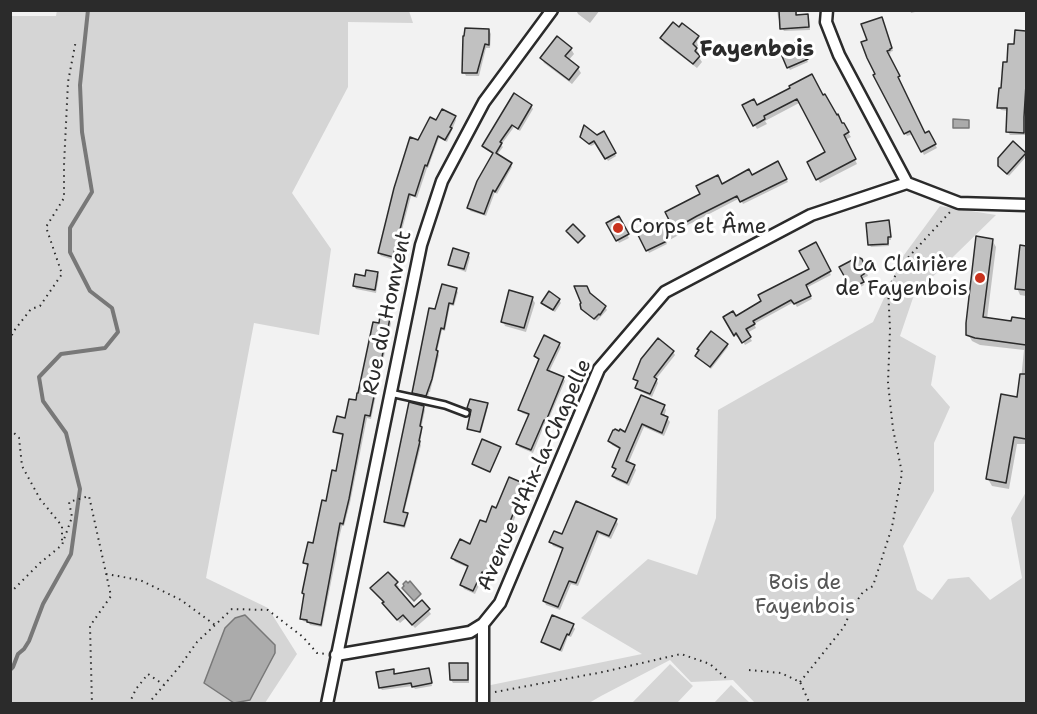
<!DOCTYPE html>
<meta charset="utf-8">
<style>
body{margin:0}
#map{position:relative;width:1037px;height:714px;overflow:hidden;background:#f2f2f2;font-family:"Shantell Sans",sans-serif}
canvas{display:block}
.frame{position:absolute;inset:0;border:12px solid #2b2b2b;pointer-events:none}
</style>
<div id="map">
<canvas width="1037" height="714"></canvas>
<div class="frame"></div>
</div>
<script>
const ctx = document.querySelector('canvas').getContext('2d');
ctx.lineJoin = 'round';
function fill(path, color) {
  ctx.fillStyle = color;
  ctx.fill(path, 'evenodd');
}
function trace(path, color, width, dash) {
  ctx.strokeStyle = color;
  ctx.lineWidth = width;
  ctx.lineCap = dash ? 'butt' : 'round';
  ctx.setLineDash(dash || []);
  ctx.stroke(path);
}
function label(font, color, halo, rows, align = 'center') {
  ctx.font = font + ' "Shantell Sans",sans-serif';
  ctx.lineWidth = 6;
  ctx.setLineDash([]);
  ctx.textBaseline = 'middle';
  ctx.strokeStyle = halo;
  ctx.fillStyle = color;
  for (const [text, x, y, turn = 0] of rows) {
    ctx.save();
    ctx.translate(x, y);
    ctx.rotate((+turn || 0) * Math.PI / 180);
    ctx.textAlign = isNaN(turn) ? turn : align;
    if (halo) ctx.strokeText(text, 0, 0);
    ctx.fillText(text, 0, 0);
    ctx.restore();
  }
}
fill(new Path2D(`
 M57,10L409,11L413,23L348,22V87L292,193L331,249L319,335L254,323L206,578L268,608L297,654L265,703L11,704L10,22L11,16H56Z
 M940,206L996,215L914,295L900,336L936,356L931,385L950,407L934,443V491L903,546L917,590L932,600L948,579L969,577L990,600L1022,578L1011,518L1026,492V703H755L733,680L691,682L670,660L601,696L589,703L485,704L486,686L642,654L581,618L648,559L697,575L716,518L718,410L873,322L904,255Z
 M670,664L693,686L677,703H632Z
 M731,685L750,703H714Z`), '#d5d5d5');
const water = new Path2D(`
 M953,119L969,120V128H953Z
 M406,581L408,583L410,581L421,594L414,601L402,588L404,586L403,584Z
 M245,615L275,645V653L250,700L234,703L204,683L225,628L235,618Z`);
fill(water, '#ababab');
trace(water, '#787878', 1.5);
fill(new Path2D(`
 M576,10H600L590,23L578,14Z
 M777,10H797V17L807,16L809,19L810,30L784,31L782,28L781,20H779L778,17Z
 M923,10L911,13L910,10Z
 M883,22L893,51L890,52L891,53L887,55L900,80L898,81L925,135L929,133L937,148L924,155L913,134L907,136L875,76L877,75L869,41Z
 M682,25L698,37L701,42L696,48L699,54L698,56L702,62L697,68L664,43L662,38L679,29Z
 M489,30L491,34L490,48H486L479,76H466L464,72Z
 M1016,31L1026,32L1025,135H1010L1008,132V111L1001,110L999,107L1008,63L1015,46Z
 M801,45L808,62L790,70L788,67Z
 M571,49L574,54L568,61L578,68L581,73L572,84L544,63L542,58Z
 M792,89L823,97L851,137L845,140L857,164L820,183L809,163L827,153L801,102L765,121L767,124L757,129L744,105L757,107Z
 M531,106L533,109L520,131L514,127L501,145L503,147L497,155L510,164L512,167L497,194L495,192L486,216L470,211L469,208L494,154L485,149L484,146Z
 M455,117L456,120L447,142L439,138L428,168H427L417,198L411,196L394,260L381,256L379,253L419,142Z
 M603,133L616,156L608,161L597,143L591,146L584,140L597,136Z
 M1026,153V157L1009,176L999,166Z
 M778,163L788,182L743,204L740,198L682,228L684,232L666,242L667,244L649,253L640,236L671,221L722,185L752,177Z
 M618,218L629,238L619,243L608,223Z
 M888,222L890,225L891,240H889V246L871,247L869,244Z
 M992,240L996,247L987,319L1013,323V318L1026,320V444H1017L1009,489L992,486L988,479L1019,399L1024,350L980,345L972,341L968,334Z
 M815,244L831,275L806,288L812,299L797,307L794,302L754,324L756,328L747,333L752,341L745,345L739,334L737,337L725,318H735L811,269Z
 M468,254L470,257L466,272L452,267L450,264Z
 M863,264L868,276L861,279L864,285L854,291L841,267Z
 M1019,265L1026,266V296L1020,295L1017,288Z
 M377,273L379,276L376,293L356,289L354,286Z
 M456,290L458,292L454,306L450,305L445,331L442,330L437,352L439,355L430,392H429L428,398L415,395L413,393L436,311Z
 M590,295L605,307L607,310L597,321L585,313L583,309Z
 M532,298L535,303L526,332L505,326L503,321Z
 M559,300L561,303L555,312L545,306L543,303Z
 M389,320L391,323L371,419L367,418L350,503L344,526H342L337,547V553L322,627L310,625L309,623L303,621L301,618L309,566H307L305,563L314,544L337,473L344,436L337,434L335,431L346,420L357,402L380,325Z
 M559,344L561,347L549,372L563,378L565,381L547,423H545L533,453L519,447L518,444L530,416L522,413L520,410L540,360L535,356Z
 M727,345L728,347L711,369L697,356Z
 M673,352L675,355L656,379L658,383L652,397L639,391L637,388L639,383L635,379Z
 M487,405L488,407L481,433L470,430L469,428L473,411L469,408Z
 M664,406L666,410L664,417L667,418L670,422L664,436L644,427L628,464L634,466L636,470L629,486L616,480L614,476L616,471L614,467L621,450L612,445L610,441L626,434Z
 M423,407L425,410L421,429L422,431L420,443L421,445L404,513L407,514L408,517L405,528L387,524L386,521Z
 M522,485L524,488L515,509L517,512L502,553L490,577L484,575L475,594L464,589L462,585L469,568L455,562L453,558L470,546L496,510Z
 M616,520L618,524L611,539L599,534L578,586L571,584L560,610L546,605L544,601L564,550L553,546L551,542L563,536Z
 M388,574L399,587L396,589L414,609L422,602L431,614L415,628L406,618L400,623L386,607Z
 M573,626L575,629L571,637L568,636L562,652L545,645L543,642Z
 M467,664L469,667V683H453L451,680Z
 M428,669L432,686L415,689L413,686L382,690L380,687L393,671L395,675Z`), '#0003');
trace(new Path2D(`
 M10,670L13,667L18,654L24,649L29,641L43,604L71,554L80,489L66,433L43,401L39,377L61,354L105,348L118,332L112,308L90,291L70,252V228L92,192L82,132L80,85L88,10`), '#787878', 4);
const building = new Path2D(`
 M779,10H796V15L808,14L809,27L780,29Z
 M882,17L892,48L890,49V50L887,51L900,76L898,77L925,133L929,131L936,144L921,152L910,131L904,134L873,75L875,74L867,58L861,42L867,40L861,24Z
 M673,22L679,27L682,23L699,36L693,44L697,48L695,51L700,56L693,64L660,38Z
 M465,28L489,29V45L485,44L477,73H462L463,36H464Z
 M1015,30L1026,31V84L1024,117V133L1006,132L1007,108H997L999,88H1001L1003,62H1007L1008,44H1014Z
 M557,36L572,48L565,56L579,67L569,80L540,58Z
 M800,41L808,59L787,68L779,49Z
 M812,74L823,95L825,94L837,115L838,114L842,123H844L849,132L844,135L856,159L816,180L807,162L825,152L797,99L764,116L765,119L753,126L742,105L754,99L757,105L790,88L789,86Z
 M514,93L532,105L518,129L512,125L500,142L502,143L496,153L512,163L495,192L493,190L484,214L467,208L477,181L493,153L482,146Z
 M442,109L456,116L450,127L452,128L445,140L438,136L427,166L425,165L415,196L409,194L393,257L378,253L394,188L410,137L418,140L430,117L436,120Z
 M584,125L597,135L604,131L616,153L605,159L594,141L589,144L580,137Z
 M1013,141L1026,153L1007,174L998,166V158Z
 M778,161L787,179L740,202L737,196L697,216L681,225L683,229L666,238L667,241L646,251L638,235L669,220L665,212L700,194L696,186L718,175L722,184L749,169L752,175Z
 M619,216L629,234L616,241L606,223Z
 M889,220L891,237H888V244L868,245L866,223Z
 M573,224L585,236L578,243L566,231Z
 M976,236L993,239L983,317L1011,321L1012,317L1026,319V345L975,338L966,335V323Z
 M816,242L831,271L806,285L811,296L794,304L791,300L753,321L755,324L746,329L751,337L742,343L736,333L734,336L723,317L733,311L736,316L761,301L758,295L809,269L799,251Z
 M1020,245L1026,246V290L1015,289Z
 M453,248L469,253L464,269L448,265Z
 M858,257L862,259L867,272L861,276L864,282L851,288L839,267Z
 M366,270L378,272L375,290L353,286L355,274L365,276Z
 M442,284L457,288L453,304L449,303L444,329L441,328L436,350L438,351L432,379L426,396L412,393L429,308L435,309Z
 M574,286H587L590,293L606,306L600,315L599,314L594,319L581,309L580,304L581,303Z
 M509,290L533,297L524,328L501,322Z
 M549,291L560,299L553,310L541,303Z
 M380,316L390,318L370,416L365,415L349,499L343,524L340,523L321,625L307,622V620L300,619L304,594L302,593L308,564L303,563L308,542L313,543L322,500L326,501L332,470L336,471L343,434L333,432L337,416L345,418L349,399L356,400L357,393H358L373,322L379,323Z
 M711,331L728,344L710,367L695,356L699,350L697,349Z
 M544,335L560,343L547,370L564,377L546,421L544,420L531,450L516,444L529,414L518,410L539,359L534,356Z
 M658,338L674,351L654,377L657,379L650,394L635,388L638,381L633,379L641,359Z
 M1020,374H1026V439L1014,437L1006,483L986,479L1001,394L1017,397Z
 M641,395L665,405L661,414L668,417L662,433L642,424L626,461L635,465L627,483L612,476L616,469L612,467L620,448L608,441L613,430H614L615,429L619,431L620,429L625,432Z
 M470,399L488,403L480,432L467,429L471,410L467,408Z
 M409,402L424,406L420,426L422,427L419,441H420L403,512L408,513L404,526L384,522Z
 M482,439L501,447L490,472L472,464Z
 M509,477L523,483L513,506L516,507L506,531L508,532L488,575L482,572L473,591L460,585L468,566L451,558L460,539L470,544L480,520L486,522L492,506L496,508Z
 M576,501L617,519L609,536L597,531L576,583L569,581L558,607L543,601L563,548L549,542L554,531L562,534Z
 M388,572L398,582L395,585L414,607L422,600L430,609L412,625L403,615L397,620L382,603L384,602L370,588Z
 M552,615L574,624L569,635L567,634L560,650L541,642Z
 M449,663H468V680H450Z
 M429,668L432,683L412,687L411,683L379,688L376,672L394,669V674Z`);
fill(building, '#c1c1c1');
trace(building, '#2b2b2b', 1.5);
const lane = new Path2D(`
 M390,393L445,405L466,413`);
const street = new Path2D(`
 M827,10L826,22L839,55L907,183
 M907,183L959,203L1026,205
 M483,624V704
 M336,655L470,632L483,624L500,603L599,369L665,292L811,215L907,183
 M327,704L421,245L442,181L484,102L552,10`);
trace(lane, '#2b2b2b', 10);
trace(street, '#2b2b2b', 15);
trace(new Path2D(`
 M10,341L13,332L31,309L40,306L62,274L46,227L64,198V165L68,82L76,40
 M10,429L19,438L22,466L40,499L62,526V542
 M106,574L140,580L181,600L215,625
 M10,593L40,563L62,545L72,517L69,502L89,496L111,596L90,626L92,704
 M749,670L781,673L800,682L810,704
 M800,682L844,627L852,608L863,592L873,586L892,527L902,473L893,429L888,383L890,329L888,288L903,263L951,211
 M495,692L603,672L681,654L710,664L727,679
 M129,704L136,689L148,674L164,685
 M148,704L180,666L197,642L232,609L268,610L303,637L317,653L326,654`), '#2b2b2b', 2, [1.5, 4.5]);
trace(lane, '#fff', 5);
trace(street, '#fff', 10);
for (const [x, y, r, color] of [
 [618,228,6,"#c8321e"],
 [980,278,6,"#c8321e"]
]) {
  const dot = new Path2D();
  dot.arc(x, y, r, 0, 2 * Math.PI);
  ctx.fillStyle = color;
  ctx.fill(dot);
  trace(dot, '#fff', 2);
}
label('21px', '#2b2b2b', '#fff', [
 ["Corps et Âme",630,228],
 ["La Clairière",968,266,"right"],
 ["de Fayenbois",968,290,"right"]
], 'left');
label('21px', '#2b2b2b', '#fff', [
 ["Rue du Homvent",388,313,-78],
 ["Avenue d'Aix-la-Chapelle",535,475,-66]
]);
label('21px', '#565656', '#fff', [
 ["Bois de",805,584],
 ["Fayenbois",805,608]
]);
label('bold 22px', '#2b2b2b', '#fff', [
 ["Fayenbois",757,50]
]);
</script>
